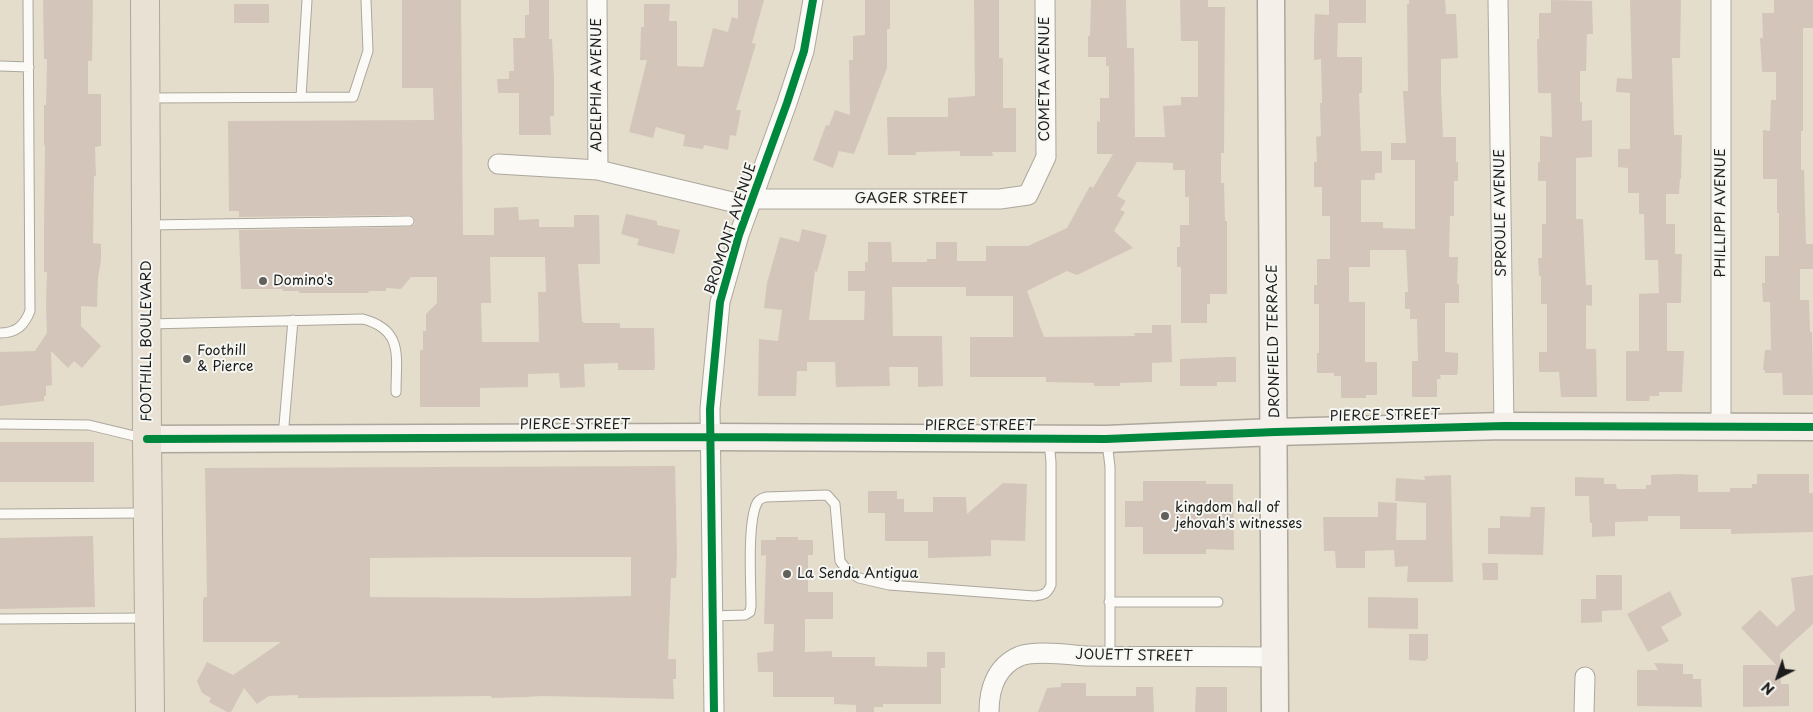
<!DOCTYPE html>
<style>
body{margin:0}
#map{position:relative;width:1813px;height:712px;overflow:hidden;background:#e4ddcc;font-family:"Playpen Sans",sans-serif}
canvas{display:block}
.north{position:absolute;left:1753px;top:652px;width:50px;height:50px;-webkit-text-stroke:4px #f6f6f2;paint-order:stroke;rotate:221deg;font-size:14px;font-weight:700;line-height:20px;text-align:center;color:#1c1c1c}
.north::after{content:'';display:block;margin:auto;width:18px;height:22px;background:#1c1c1c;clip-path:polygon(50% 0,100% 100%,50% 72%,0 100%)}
</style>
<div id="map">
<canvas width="1813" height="712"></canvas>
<div class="north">N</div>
</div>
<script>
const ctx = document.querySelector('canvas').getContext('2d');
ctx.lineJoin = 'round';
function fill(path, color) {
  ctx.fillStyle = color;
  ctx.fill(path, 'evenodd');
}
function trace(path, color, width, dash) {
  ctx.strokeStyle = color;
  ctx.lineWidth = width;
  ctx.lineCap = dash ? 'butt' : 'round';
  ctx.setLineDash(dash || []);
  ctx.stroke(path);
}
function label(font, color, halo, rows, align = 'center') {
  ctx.font = font + ' "Playpen Sans",sans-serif';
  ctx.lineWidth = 4;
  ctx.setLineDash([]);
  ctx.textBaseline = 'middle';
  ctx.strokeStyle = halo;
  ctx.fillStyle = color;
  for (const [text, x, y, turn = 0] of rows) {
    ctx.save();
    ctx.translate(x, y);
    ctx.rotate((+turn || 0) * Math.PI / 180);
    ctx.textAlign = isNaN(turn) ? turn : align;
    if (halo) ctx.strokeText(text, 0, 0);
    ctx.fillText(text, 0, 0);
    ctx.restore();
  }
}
fill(new Path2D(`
 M43,0H93L92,61H88V94H101V146L95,147L96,176H94L93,243L101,244V261L98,277L97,307L81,306V326L101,346L82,368L74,361L68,368L51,351L52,385L46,386V396H44V401L0,406V352L35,351L47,333L46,305L47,272H44V230L45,145H44V105H46L47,59H44Z
 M402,0H461L463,235H494V208L518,207L519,220L539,219V227H574V215H599L600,264H578L582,321L584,323H620V328H654L655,367L654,370H618V363L584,364L585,387L560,388L559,373L528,374V387L480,388V407H420V350H423V331H426V314L437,303V277H411L401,289L386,288V291H368L369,293H299V291H283V289H241L239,230L409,227L415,224L414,217L409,215L239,217V211H229L228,121L434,120L433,88H402ZM490,257H545L546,292H538L539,342H482L481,303H491Z
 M529,0H549V39H552L554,78V116H550L551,135H519V93H498L497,79H509V71H514L513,38H525V15H529Z
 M738,0H764L752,43L756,44L736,110H741L736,136L730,135L728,150L704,145L703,149L683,146L685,135L656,127L653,138L629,132L647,60H640L641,27H644V4H670L669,21H677V66L703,67L713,28L728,32L732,17L738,19Z
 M865,0H890V29H887V68L854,154L839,151L833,168L813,160L826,125L829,126L835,110L850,115L849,60H853V36L865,35Z
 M974,0H999V58H1003V108H1016V152H992L993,156H960V151L916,152V155H888L887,117H948V98L975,96Z
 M1091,0H1126L1127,48H1134L1135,137H1165L1163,106L1181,105V97H1198V41H1181L1180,0H1208V7H1225L1224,153H1221V183H1224L1225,221H1227V294H1210V304H1207V323H1181V267H1177V247H1180V225H1189V197H1185V170H1173V163L1137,162L1117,196L1126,201L1120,210L1125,212L1114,231L1133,248L1077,275L1067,271L1027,291L1044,337L1135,336L1134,333H1152V325H1171L1172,362L1152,363V382L1120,383V386H1094V383L1046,382V377H970V337H1013V296H966V287H892L893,336H942L943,386L918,387V367H889L890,386L836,387L835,362H807V371H797L796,396H758L759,339L778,341L782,310L764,308L767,283L780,237L799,242L802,229L827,235L817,272L815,271L809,320H864L865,291H848V271H865V262H868V242H891L892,262H927V259H936V242H957V261H986V246H1028L1067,228L1090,186L1093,188L1113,154H1097V121L1100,122V98H1109V66H1106V57H1088V36H1090Z
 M1329,0H1366V23H1338L1337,57H1362V93H1359L1361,151H1382V173H1375V180H1361V222H1383V228L1415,229V160H1391V143H1406L1403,91H1408L1407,4H1409V0H1445L1446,14H1456L1458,58L1441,59V92L1443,137H1456V162H1458V181H1454V216H1450L1449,257H1458L1457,284H1459V303H1445V352L1458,353V369L1457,375H1440L1441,379H1437V397H1412V361H1418L1417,319H1410V309H1405V292H1408L1406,250H1370V267H1349V302H1365V362H1377V395H1366V398H1341V376H1334V373H1317V353H1319V304H1314V285H1317V259H1330V216H1322V187H1314V162H1317L1316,137L1321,136L1320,103H1322L1321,59L1314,60V40L1315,14L1329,15Z
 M1551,0L1592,1L1593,34H1587L1586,71H1580V102H1582V121L1592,120V157L1576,158V219H1583L1586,285H1592V306L1586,305V349H1596L1597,397H1561L1559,372H1539V352H1547V304H1541V276H1539L1538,258H1542V224H1546V181H1538V162H1540V136L1552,137L1551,93H1538L1537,39H1539V13H1551Z
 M1630,0H1681L1680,58H1672L1674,135H1682L1681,179H1680L1679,194H1666V224H1675V254H1682L1681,303H1667V351H1684L1682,392H1659V396H1650L1649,401H1626V351H1639V294L1659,293L1658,260H1645L1644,214H1639V193H1628V168L1618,167V149H1630V93L1616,92L1617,78L1632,79Z
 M1774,0H1813V28H1803V131H1801V170H1804L1806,244H1813V269H1800V300H1809L1810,332H1812L1813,395H1783L1782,373H1765V370H1763L1765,350H1771L1770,302H1763L1762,283H1765V256H1779V213H1777V179H1763V130L1770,131L1771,100H1776V72H1762L1760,38H1763L1762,13H1774Z
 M234,4H269V23H234Z
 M626,214L657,221V225L680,230L674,254L637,245L639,239L621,234Z
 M1225,357H1236V382H1217V386H1180V359Z
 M0,442H94V482H0Z
 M675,466L677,556L676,578H671L668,659H676V679H673L674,699L542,696L525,697L492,698L491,696L298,698V695L269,696L257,704L244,688L231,712H227L209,702L211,698L202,693L197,681L207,662L233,675L281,642H203V600L204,597H207L205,468ZM478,557H631V596L534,598L370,597V558Z
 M1680,474L1698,475V492H1730V488H1752V484H1757V474H1809V493H1813V532L1731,534V529H1680V516H1648V521L1615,522V536L1592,537V523H1590L1589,496H1575V477L1604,478V484H1616L1617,489H1646V485H1651V475Z
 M1451,475L1453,582H1407L1408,566L1395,567L1394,550L1365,551V568H1336L1335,551H1324L1323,517H1378V502L1397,503L1396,540H1426V503L1395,501L1396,478L1425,480L1424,476Z
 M1143,481H1206V484H1233L1234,550L1206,549V554H1143V527H1125V501H1143Z
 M1003,483L1027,484L1025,541L991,540V556L928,558V541H885V513H868V491H897V499H904V512H933V497H966L967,514Z
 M1531,507H1545L1543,555L1488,554V528H1500V516L1530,517Z
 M93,536L95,607L0,609V538Z
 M776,537H798V540H813V555H808V592H833V619H805V652L832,651V657H875V666L927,667V652H945V668H941V704H883V707H874V712H856V705L834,704V697H773V672H758L757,653L773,651L774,624H764L766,555L761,556V540H776Z
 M1482,563H1498V580H1483Z
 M1596,575H1622V610L1602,611V622L1581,623V599H1596Z
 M1813,575V624L1780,654L1781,684H1789V706L1743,707V665H1776L1741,628L1760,610L1777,627L1795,610L1791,578Z
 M1670,591L1682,615L1661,627L1669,641L1648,652L1627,614Z
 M1368,597L1418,598V629L1368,628Z
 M1409,634H1428V659H1426V661L1409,660Z
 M1654,663L1683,664V674H1693V679H1701L1702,707L1637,706V670H1658Z
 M1061,683H1086V696H1136V687H1153L1154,712H1038L1047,688L1061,687Z
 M1196,687H1227V712H1195Z`), '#d4c5ba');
const lane = new Path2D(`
 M0,66L29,67
 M301,97L307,0
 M148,98L353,97L368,51L366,0
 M149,225L409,221
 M149,324L363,319C404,330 396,357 396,392
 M0,333C16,333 24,326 30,311L28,0
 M0,424L89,425L143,438
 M283,437L293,320
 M1107,442L1110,467V656
 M0,514L145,513
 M1109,602H1218
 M712,616L745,615L750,612L751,606C751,583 747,523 757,503C759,499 762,498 766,497L827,495L835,504L840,561L847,570L859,578L889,585L1034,596C1044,595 1047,594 1051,585V462L1049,441
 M0,619L147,618`);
const street = new Path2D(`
 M597,0L598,170
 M1498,0L1504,426
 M1721,0V427
 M498,164L598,170L749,206
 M752,199H1000L1028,195L1046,157L1045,0
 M714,712L710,409L720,302L739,235L787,103L804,51L813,0
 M989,712C989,689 996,666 1020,656C1036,650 1070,655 1088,656C1150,657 1212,656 1274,657
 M1584,712L1585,677`);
const secondary = new Path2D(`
 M1271,0L1275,712
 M147,439L710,437L1106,439L1275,432L1504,426L1813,427`);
const primary = new Path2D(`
 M145,0L147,439L150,712`);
trace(lane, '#aca79c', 11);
trace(street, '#aca79c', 21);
trace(secondary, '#aca79c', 29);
trace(primary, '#aca79c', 30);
trace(lane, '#fbfaf7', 9);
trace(street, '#fbfaf7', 19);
trace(secondary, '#f4f0e9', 26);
trace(primary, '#e9e1d4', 28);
trace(new Path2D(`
 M147,439L710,437L1106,439L1275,432L1504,426L1813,427
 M714,712L710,409L720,302L739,235L787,103L804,51L813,0`), '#00873e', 8);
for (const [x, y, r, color] of [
 [263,281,5,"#62605a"],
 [187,359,5,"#62605a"],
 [1165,516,5,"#62605a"],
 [787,574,5,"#62605a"]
]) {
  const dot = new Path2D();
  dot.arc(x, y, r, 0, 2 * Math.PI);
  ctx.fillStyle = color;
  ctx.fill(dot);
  trace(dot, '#f6f6f2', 2);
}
label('14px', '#1c1c1c', '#f6f6f2', [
 ["COMETA AVENUE",1045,79,-90],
 ["ADELPHIA AVENUE",597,85,-90],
 ["GAGER STREET",911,199],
 ["SPROULE AVENUE",1501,213,-91],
 ["PHILLIPPI AVENUE",1721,213,-90],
 ["BROMONT AVENUE",731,229,-72],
 ["FOOTHILL BOULEVARD",147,341,-90],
 ["DRONFIELD TERRACE",1274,341,-91],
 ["PIERCE STREET",1385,416,-1],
 ["PIERCE STREET",575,425],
 ["PIERCE STREET",980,426],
 ["JOUETT STREET",1134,656,1]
]);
label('14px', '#1c1c1c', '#f6f6f2', [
 ["Domino's",273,281],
 ["Foothill",197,351],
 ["& Pierce",197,367],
 ["kingdom hall of",1175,508],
 ["jehovah's witnesses",1175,524],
 ["La Senda Antigua",797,574]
], 'left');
</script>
